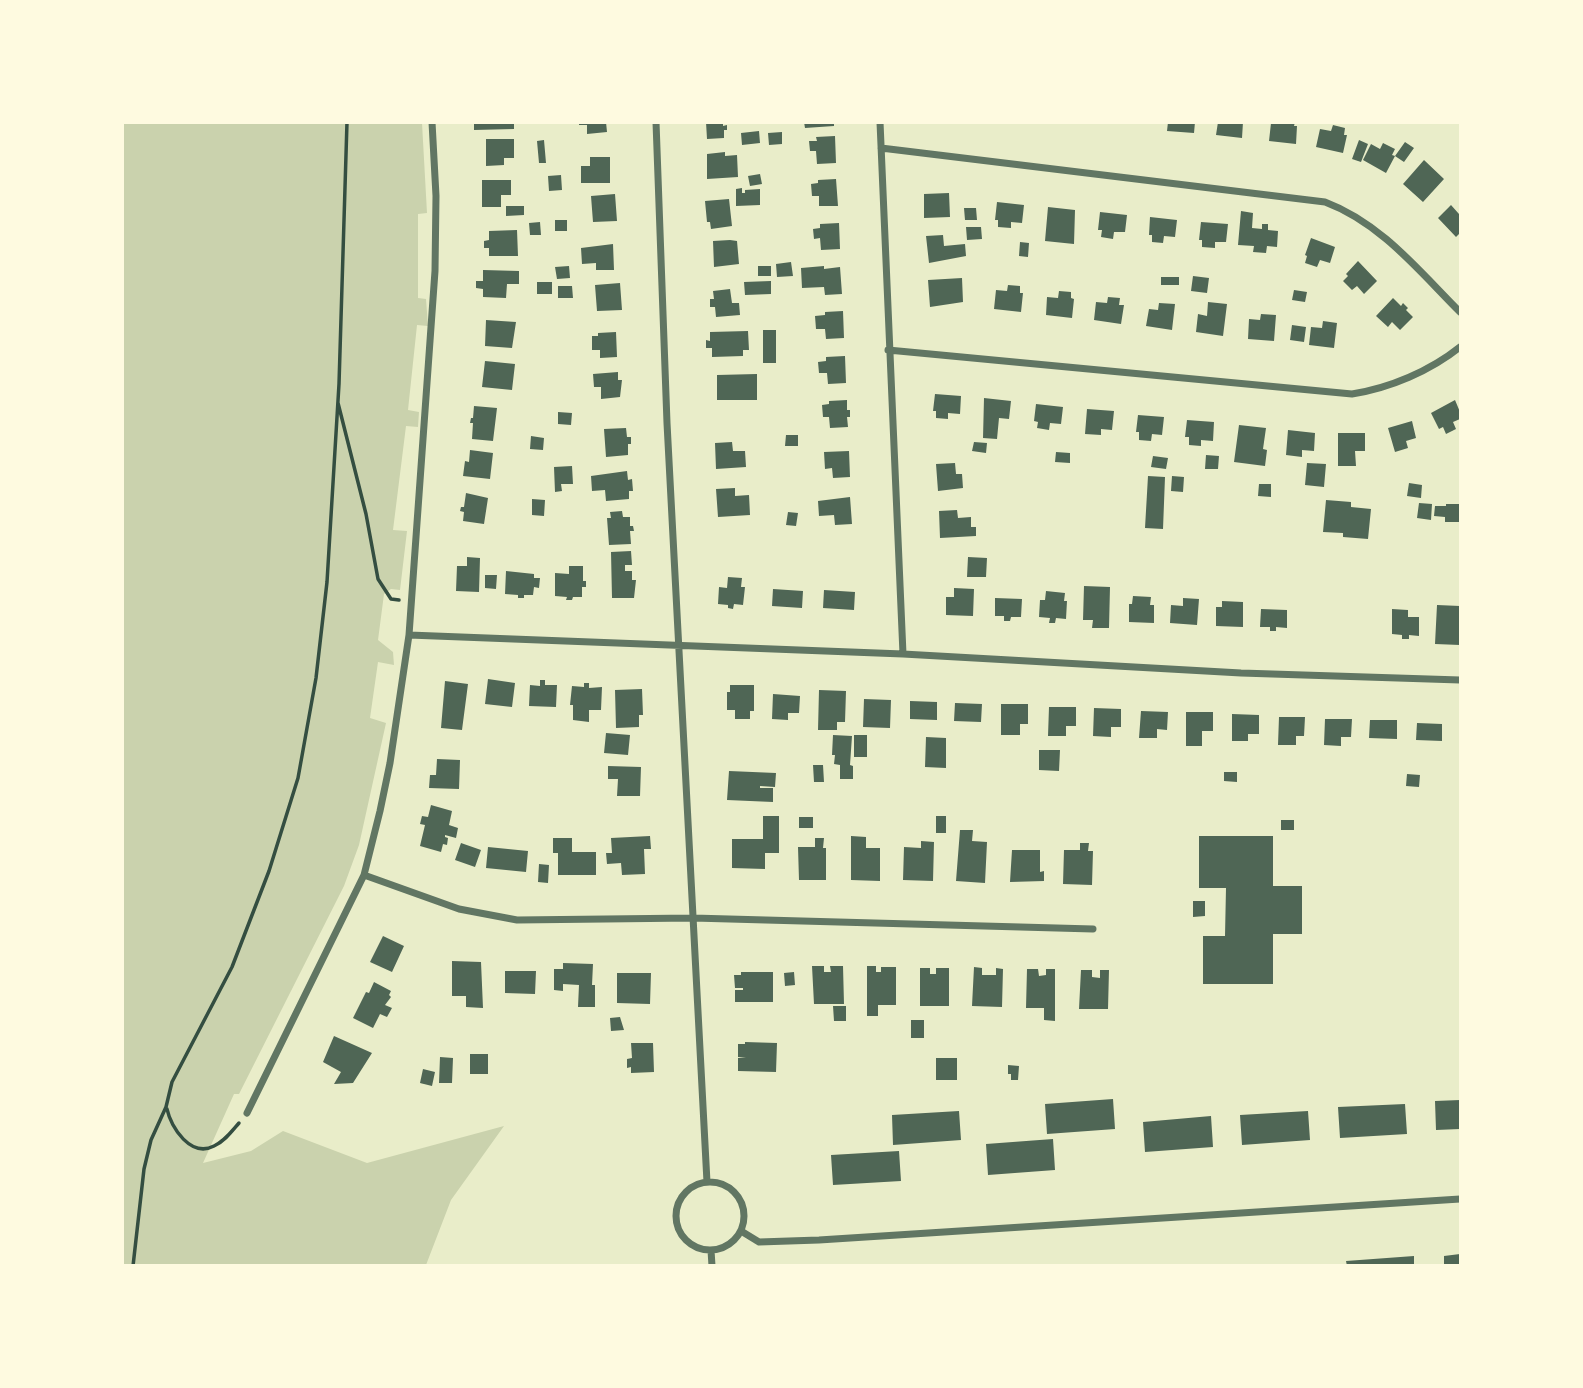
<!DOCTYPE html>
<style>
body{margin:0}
#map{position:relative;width:1583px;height:1388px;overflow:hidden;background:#e9edc9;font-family:"Roboto Serif",serif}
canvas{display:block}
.frame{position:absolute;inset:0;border:124px solid #fefae0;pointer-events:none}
</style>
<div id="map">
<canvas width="1583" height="1388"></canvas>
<div class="frame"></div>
</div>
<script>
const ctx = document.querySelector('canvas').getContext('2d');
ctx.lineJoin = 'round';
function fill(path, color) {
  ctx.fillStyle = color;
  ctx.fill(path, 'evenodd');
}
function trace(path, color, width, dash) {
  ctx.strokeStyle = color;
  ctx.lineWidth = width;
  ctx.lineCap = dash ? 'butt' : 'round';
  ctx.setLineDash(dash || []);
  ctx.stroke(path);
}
fill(new Path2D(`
 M123,123H422L427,213L418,214V298L426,299L428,326L417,325L408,410L419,412L418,427L406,426L393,530L407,531L400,590L391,589L384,594L378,640L393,652L394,665L378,662L370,718L386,723L359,845L344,886L239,1094H234L203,1163L251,1151L283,1131L367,1163L504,1126L451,1200L426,1265L123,1266Z`), '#cad2ad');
fill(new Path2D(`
 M474,122H514V129L474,130Z
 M579,122H606L607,132L587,134V125H579Z
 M706,122H723V126L727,125V130H724V138L707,139Z
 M804,122H834V126L805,128Z
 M1168,122H1195L1194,133L1167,131Z
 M1218,122H1243L1242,138L1216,135Z
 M1282,122H1295L1294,126H1297L1296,144L1269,141L1271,123Z
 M1333,125L1345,128L1344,135H1347L1343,153L1316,147L1320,129L1331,131Z
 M759,131L760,143L742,145L741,133Z
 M782,132V144L769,145L768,133Z
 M835,136L836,163L817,164L816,151H810L809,141H817L816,137Z
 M486,139H514V158H504V165L486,166Z
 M544,140L546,163H539L537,141Z
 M1359,140L1368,144L1361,162L1352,159Z
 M1405,142L1414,148L1404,162L1395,156Z
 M1383,143L1395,149L1392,155L1395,156L1386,173L1363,160L1371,144L1380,149Z
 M725,152V156L737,155L738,177L707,179V154Z
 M590,157H610V183H581V166H590Z
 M1424,160L1444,179L1423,202L1403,184Z
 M760,174L762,184L750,186L748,176Z
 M561,175L562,190L549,191L548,176Z
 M836,179L838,206H819V196H812L811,184L818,183V180Z
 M482,180H511V195H501V207H482Z
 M742,188V193H745V190L760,189V205L736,206V189Z
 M949,193L950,217L924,218V194Z
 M615,194L617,221L593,222L591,196Z
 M729,199L732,226L711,229L710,222H707L705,201Z
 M997,202L1024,205L1022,223L1011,222V228L998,227V220H995Z
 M1451,205L1459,214L1460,212V233L1456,237L1438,218Z
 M506,206H524V215L506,216Z
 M1048,207L1075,210L1074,244L1045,241Z
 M964,208H976L977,220H965Z
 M1241,211L1253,213L1252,228L1262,229V224H1268V230L1278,231L1277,247L1267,246L1266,253L1253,252L1254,246L1238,245Z
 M1100,212L1127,215L1125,232H1114L1113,239L1101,237L1102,230H1098Z
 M1150,217L1177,220L1175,237L1164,236L1163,243L1152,242V235H1149Z
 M555,220H567V231H555Z
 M540,222L541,235H530L529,223Z
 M1201,222L1228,224L1226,242H1215V248L1202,247V240H1199Z
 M839,223L840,249L821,250L820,238L814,239L813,229L820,228V224Z
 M966,227H981L982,239L967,240Z
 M517,230L518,256H489V248H484V241L489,240V231Z
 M943,235L944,246L965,244L966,256L929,263L926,236Z
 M1311,238L1335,247L1330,263L1320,260L1317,267L1305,263L1307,256L1305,255Z
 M730,240L737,241L739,264L714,267L713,241Z
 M1020,242L1029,243L1028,257L1019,256Z
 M613,244L614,270H596V263L582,264L581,248Z
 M1358,261L1377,281L1364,294L1357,286L1352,290L1343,281L1348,276L1346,274Z
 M791,262L793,276L777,277L776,264Z
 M569,266L570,278L557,279L555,267Z
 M758,266H771V276H758Z
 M824,266V269L840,267L842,294L825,295L824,287L802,288L801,268Z
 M483,270L519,271V284H507L506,298L483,297V289L476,288V281H483Z
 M1193,276L1209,278L1207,293L1191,291Z
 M1161,277H1179V285H1161Z
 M962,278L963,302L930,307L928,280Z
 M771,281V294L745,295L744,282Z
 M537,282H552V294H537Z
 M620,283L622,310L597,311L595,285Z
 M1008,285L1020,286V293H1023L1021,312L994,309L996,290L1007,291Z
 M558,286H572L573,298H558Z
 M730,289L732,303H739L740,315L716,317L715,307H710V299H714L713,291Z
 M1294,290L1307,292L1305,302L1292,300Z
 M1059,291L1071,292V298L1074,299L1072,318L1046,315L1047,297L1058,298Z
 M1108,297L1120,298L1119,305H1124L1121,324L1094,320L1096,302L1107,303Z
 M1393,298L1401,306L1403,303L1408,308L1406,310L1413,317L1400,330L1392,322L1388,327L1376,316Z
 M1208,302L1227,304L1223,336L1196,332L1198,314L1207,316Z
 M1159,303L1175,304L1172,330L1146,326L1149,309L1158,310Z
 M843,311L844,338L826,339L825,329H816L815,316L825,315V312Z
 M1261,314L1276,315L1274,341L1248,339L1249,319L1260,320Z
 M486,320L516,322L512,348L485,346Z
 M1323,321L1337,323L1334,348L1309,345L1311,327L1322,328Z
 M1292,325L1306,327L1304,342L1290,340Z
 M763,330H776V363H763Z
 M748,331L749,350H743V356L712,357V348H706V340L710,341V332Z
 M616,332L617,357L600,358V350H592V336H598V333Z
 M845,356L846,383L828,384L827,373H819L818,362L826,361V357Z
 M485,361L515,364L512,390L482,387Z
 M618,372V380H622L620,397L601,399V387H594L593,374Z
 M757,374V400H717V375Z
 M935,394L961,396L960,414L948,413V419L936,418V411H933Z
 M984,398L1011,401L1009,419L999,418L997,439L983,438Z
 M847,400V410H850V417H847L848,427L830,428L829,417H823L822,405L829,404V401Z
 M1455,400L1460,412V419L1453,422L1456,429L1446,434L1443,427L1439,429L1431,413Z
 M1036,404L1063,407L1061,424L1050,423L1049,430L1037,428L1038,422L1034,421Z
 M474,406L497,408L493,441L472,439L473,423H470L471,418H473Z
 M1087,409L1114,411L1112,430L1101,429V435L1085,434Z
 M558,412L572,413L571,425L558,424Z
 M1138,415L1164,417L1162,435L1152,434L1151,441L1139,440V432H1136Z
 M1187,420L1214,422L1213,441L1201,440V446L1189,445V437H1185Z
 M1412,421L1416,438L1406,441L1408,448L1395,452L1388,428Z
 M1239,425L1266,428L1263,449L1267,450L1265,466L1234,462Z
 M626,428L627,437H631V444H628V455L606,457L604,429Z
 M1288,430L1315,433L1314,451L1302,450V457L1286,455Z
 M1338,433H1365V451H1355L1356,466H1338Z
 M786,435H798V446H785Z
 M531,436L544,438L543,450L530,449Z
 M732,442L733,451H745L746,467L716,469L715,443Z
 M974,442L987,443L986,453L972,451Z
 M470,450L493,453L490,479L463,476L465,461L469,462Z
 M849,451L850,477L833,478L832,468L825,469L824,452Z
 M1056,452L1070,453V463L1055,462Z
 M1206,455L1219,456L1218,469H1205Z
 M1153,456L1168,458L1166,469L1151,467Z
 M955,463L956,474H962L963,488L938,491L936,464Z
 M1307,463L1326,464L1324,487L1305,485Z
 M572,466L573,484H561L562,491L555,492L554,467Z
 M627,471L628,480L632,479L633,491H629V499L606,501L605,490L592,491L591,476Z
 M1148,476L1165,477L1163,529L1145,528Z
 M1172,476L1184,477L1183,492L1171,491Z
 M1409,483L1422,485L1421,498L1407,496Z
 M1259,484H1271V497L1258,496Z
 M735,488V496L749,495L750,515L718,517L716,489Z
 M466,493L488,498L484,524L463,521L464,512L460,511L461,507H464Z
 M850,497L852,524L835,525L834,515L819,516L818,501Z
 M532,499L545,500L544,516L532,515Z
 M1326,500L1351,502V507L1371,509L1368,539L1343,537V533L1323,532Z
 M1419,503L1432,504L1431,520L1417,518Z
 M1446,504H1460V522H1445V517L1434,516L1435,506H1446Z
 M957,510L958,518L971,517V527H976V536L940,538L939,511Z
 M622,511L623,517H630V526H633L634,531H630L631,544L609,545L607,518H611L610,512Z
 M788,512L798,513L796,526L786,525Z
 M631,551L632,565H625V571H632V580H636L634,598H612L611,552Z
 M467,557L480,558L479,592L456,591L457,566H467Z
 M968,557L987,558L986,577H967Z
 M569,566H583V581H586V587H582V597H573L572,600H566L567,597L555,596V573L569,574Z
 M506,571L534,574V578H540L539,588L534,587L533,595H524V598H518V595L505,594Z
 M485,575H497L496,589L485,588Z
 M728,577L742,578L741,587H745L743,605L734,604L733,609L728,608V605L718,604L719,587L727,588Z
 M1084,586L1110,587L1109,628H1092L1093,620H1083Z
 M954,588L974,589L973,616L946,615V597H954Z
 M773,589L803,591L802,608L772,606Z
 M824,590L855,592L854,610L823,608Z
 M1046,591L1065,593L1064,601H1067L1066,619L1056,618L1055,623H1049L1050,618L1039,617L1040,600H1045Z
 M1133,596L1151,597L1150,605H1154V623L1129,622V604H1132Z
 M995,598L1022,599L1021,617H1011L1010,621H1004V616H995Z
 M1183,598L1199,599L1197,625L1170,623L1171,605L1183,606Z
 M1222,601L1243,602V627L1216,626V607H1222Z
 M1437,605L1460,606V645L1435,644Z
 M1261,609L1287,610V628L1276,627V631H1270V627H1260Z
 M1392,609L1408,610V617H1419V636L1409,635V639H1402V635L1392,634Z
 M488,679L515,683L512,707L485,704Z
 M540,680H545V685H557L556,707L529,706L530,685L540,686Z
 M445,681L468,684L462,730L441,728Z
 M584,683H589V688L602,687L601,710H589V722L573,720V705H570L572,686L584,687Z
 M730,685H754V711H750V719H735V710H727V692H730Z
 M642,689L643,715H639V727L616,728L615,690Z
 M819,690L846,691L845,722H837V730H818Z
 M773,694L800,696L799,713H788V720L772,719Z
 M864,699L891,700L890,728L863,727Z
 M910,701L937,702V720L910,719Z
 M955,703L982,704L981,722L954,721Z
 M1001,704H1028V724H1020V735H1001Z
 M1049,707H1076V726H1066V736H1048Z
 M1094,708L1121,709V727H1111V737L1093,736Z
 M1141,711L1168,712L1167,730L1157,729V738H1139Z
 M1186,712H1213V731H1202V746H1186Z
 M1232,714L1259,715V734H1248V741H1232Z
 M1279,717H1305L1304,736H1296V745H1278Z
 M1325,719H1352L1351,737H1341V746L1324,745Z
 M1370,720H1397V739L1369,738Z
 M1417,723L1442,724V741L1416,740Z
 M606,733L630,735L628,755L604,753Z
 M833,735L852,736L850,765L853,766V779H840V765L834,764L835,755H832Z
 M854,735H867V757H854Z
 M926,737L946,738V768L925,767Z
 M1039,750H1060L1059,771L1039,770Z
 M437,759L460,760L459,789L429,788L430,775H436Z
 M813,765H823L824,782H814Z
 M608,766L641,767L640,796H617L618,779H608Z
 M729,771L776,773L775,787L760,786V788H773V802L727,800Z
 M1224,772H1237V782L1224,781Z
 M1407,774L1420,775L1419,787L1406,786Z
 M431,805L452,811L449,825L458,828L456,838L445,835V837L448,838L447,845L443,844L441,852L420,846L425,825L420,824L422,816L428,817Z
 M763,816H779V853H765V869L732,868V839H763Z
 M936,816H946V833H936Z
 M799,817H813V828H799Z
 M1281,820H1294V830H1281Z
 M960,830H973L972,841L987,842L985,883L956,881Z
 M650,836L651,849H644L645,874L622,875L621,863L607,864L606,853H612L611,838Z
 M851,836L866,837V848H880V881L851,880Z
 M1199,836H1273V886H1302V934H1273V984H1203V936H1225L1226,888H1199Z
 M553,838H572V852H596V875H558V853H553Z
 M815,838H824L823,848H826V880H799L798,847H815Z
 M921,841L934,842L933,881L903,880L904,847L921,848Z
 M461,843L481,850L475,867L455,860Z
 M1080,843H1089L1088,851H1093L1092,885L1063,884L1064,850H1080Z
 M488,847L528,851L526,872L486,868Z
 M1012,850H1040V872L1044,871V881L1010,882Z
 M539,864L549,865L548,883L538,882Z
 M1193,901H1205V916L1193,917Z
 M383,936L404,946L392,972L370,962Z
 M452,961L481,962L483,1008L466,1007V996H452Z
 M563,963L593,964L592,985H595V1007H578L579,985L563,984V991L554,990V969H563Z
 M812,966H824V972H831L830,966H843L844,1004H814Z
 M867,966H876V972H881V967H896V1005H878V1016H867Z
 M974,967L982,968V975H996V968L1003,969L1002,1007L972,1006Z
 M920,968H930V974H936V968H949V1006H920Z
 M1027,969H1038L1039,976L1046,975V969H1055V1021L1044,1020V1008H1026Z
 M1081,970H1092V977L1100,978V970H1109L1108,1009H1079Z
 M505,971H536L535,994L505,993Z
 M741,972H773V1002H735V990H743V988H735L734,975H741Z
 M794,972L795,985L785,986L784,973Z
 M617,973H651L650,1004L617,1003Z
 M374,982L391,991L389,995L391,997L385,1005L392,1008L387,1017L380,1014L373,1028L353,1018L366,992L369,993Z
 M833,1006H846V1021H834Z
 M620,1017L624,1030L611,1031L610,1018Z
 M911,1020H924V1038H911Z
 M334,1036L372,1053L353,1083L334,1084L341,1072L323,1062Z
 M745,1042L777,1043L776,1072L738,1071V1058H746L738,1057V1044H745Z
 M631,1043H653L654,1072L631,1073V1067L627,1068V1059L632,1058Z
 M470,1054H488V1074H470Z
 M440,1057L453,1058L452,1083H439Z
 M936,1058H957V1080H936Z
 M1008,1065L1019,1066L1018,1080H1011V1074H1008Z
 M423,1069L435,1072L432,1086L420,1083Z
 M1113,1099L1115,1129L1047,1134L1045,1104Z
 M1460,1100V1129L1436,1130L1435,1101Z
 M1405,1104L1407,1134L1340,1138L1338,1107Z
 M959,1111L961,1140L893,1145L892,1115Z
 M1308,1111L1310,1140L1242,1145L1240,1115Z
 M1211,1116L1213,1147L1145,1152L1143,1122Z
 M1053,1139L1055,1170L988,1175L986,1144Z
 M899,1151L901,1181L833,1185L831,1155Z
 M1460,1254V1266H1444V1256Z
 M1414,1256V1266H1347L1346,1261Z`), '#4f6655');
trace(new Path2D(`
 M338,403L366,514L378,579L391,599L399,600
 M167,1109C171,1128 191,1158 214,1146C225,1141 232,1131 239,1123
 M133,1266L144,1169L151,1140L166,1107L172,1082L232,967L269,871L298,778L316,678L327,582L339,384L347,122`), '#344e41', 3.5);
trace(new Path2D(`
 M656,122L667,423L707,1182
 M880,122L903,654
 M881,148L1325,202C1381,223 1419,271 1460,312
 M888,350L1352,394C1390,388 1430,371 1460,347
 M409,635L903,654L1241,673L1460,680
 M364,875L459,909L517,920L693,918L1093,929
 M247,1113L364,875L380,811L390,763L409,635L435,271L436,196L432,122
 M676 1216a34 34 0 1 1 68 0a34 34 0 1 1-68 0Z
 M741,1231L759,1242L819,1240L1460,1199
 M711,1250L712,1266`), '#617663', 7);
</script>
